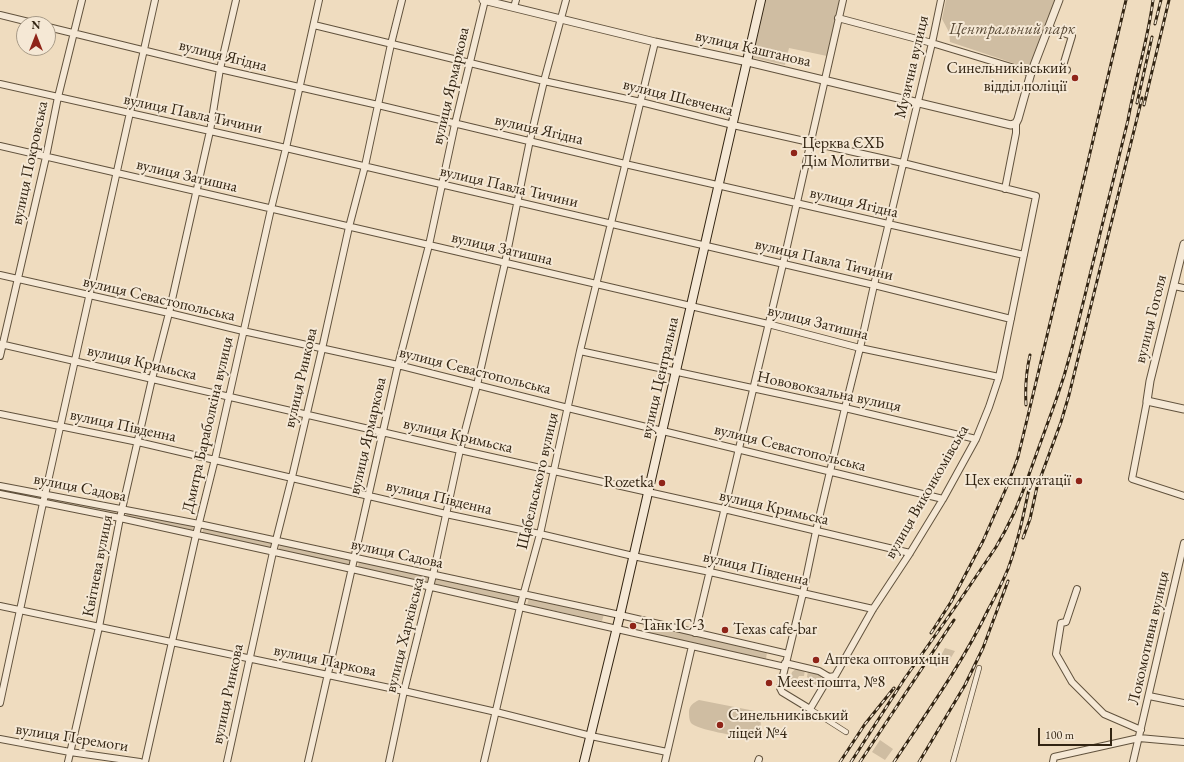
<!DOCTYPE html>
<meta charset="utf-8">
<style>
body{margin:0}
#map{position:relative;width:1184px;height:762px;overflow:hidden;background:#efdcbf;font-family:"EB Garamond",serif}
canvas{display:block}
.north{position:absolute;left:16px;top:16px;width:40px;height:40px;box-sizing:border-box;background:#f5e8d5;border:1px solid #a79a87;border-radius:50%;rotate:0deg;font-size:11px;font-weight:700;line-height:16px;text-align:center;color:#322412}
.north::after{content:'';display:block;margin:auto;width:14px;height:18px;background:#8f2418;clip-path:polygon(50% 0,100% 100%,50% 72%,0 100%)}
.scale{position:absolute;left:1038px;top:728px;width:74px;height:18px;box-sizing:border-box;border:2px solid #322412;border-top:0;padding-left:5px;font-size:12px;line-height:14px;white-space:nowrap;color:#322412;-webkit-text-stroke:3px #f5e8d5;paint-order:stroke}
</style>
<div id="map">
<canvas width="1184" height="762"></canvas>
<div class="north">N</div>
<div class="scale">100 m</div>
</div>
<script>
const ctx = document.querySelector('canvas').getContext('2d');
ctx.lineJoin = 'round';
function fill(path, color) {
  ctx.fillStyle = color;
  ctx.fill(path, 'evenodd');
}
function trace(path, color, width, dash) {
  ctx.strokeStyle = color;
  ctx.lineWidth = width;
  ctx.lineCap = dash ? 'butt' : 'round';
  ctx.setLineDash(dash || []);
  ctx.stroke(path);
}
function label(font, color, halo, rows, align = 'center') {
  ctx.font = font + ' "EB Garamond",serif';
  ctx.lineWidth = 4;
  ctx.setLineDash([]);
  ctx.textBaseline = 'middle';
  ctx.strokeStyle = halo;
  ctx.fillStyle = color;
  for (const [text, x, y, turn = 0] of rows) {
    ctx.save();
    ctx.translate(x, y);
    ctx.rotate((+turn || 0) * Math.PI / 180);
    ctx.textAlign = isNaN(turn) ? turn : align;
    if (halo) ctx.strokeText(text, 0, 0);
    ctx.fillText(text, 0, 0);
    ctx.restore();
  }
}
fill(new Path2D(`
 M763,0H840L827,56L789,48L785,65L750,57Z
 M946,0H1058L1031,69L950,42L949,32L942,19Z
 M48,496L117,510L116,515L47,502Z
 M127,511L194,525L192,531L126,517Z
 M204,527L273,542L272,548L202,533Z
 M280,544L351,559L349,565L279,550Z
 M359,561L429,576L427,582L358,567Z
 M436,577L520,597L519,603L435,584Z
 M529,598L604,614L602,621L527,605Z
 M644,623L767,652L766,659L642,631Z
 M945,648L955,651L946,666L938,661Z
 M797,668L805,670L804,676H799L796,681L790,679L792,672Z
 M808,670L821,675V678L813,688L812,687V681L807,677Z
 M699,700L755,711C764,721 763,734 749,738C738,736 697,730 691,723C689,720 689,716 689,711C690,705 693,703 699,700Z
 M880,740L893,749L885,760L872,752Z`), '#cfbda2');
const pedestrian = new Path2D(`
 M810,709L846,732
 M953,762L979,668`);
const minor = new Path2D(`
 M514,7L516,0
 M0,15L37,24
 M838,18L932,43L1031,73
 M314,25L544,81L641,102L733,125L903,163L1036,196L999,377L989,407L976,439L943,499L910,553L873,609L835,676L829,677
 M48,27L220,69L378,105L625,164L1024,255
 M1048,28L1072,36L1062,69L1067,70
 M0,84L286,148L874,285L1011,319
 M0,146L429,245L768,324L860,348L999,377
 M1005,189L1016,133V123
 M0,275L169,313L243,331L398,365L568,408L943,499
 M1174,286L1184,288
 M0,344L460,450L724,509L910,553
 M580,351L845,408L976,439
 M0,356L46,157L58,97L82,0
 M1147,401L1132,479L1184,496
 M0,414L138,442L446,514L540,534L633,556L710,572L873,609
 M0,486L199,524L620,615L788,654
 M0,494L120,518L352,569L785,667
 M1077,589L1066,622L1061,623L1056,654L1072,682L1104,714L1141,730
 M0,606L404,691L496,712L591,736L667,752
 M695,633L783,264L843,0
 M785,663L819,671L829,677
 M829,677L810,709L782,692L780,688L803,593L816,531L845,408L860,348L874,285L932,43L941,0
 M1149,696L1184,703
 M0,703L43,503L45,495L155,0
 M0,739L70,752L140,762
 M68,762L99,627L120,518L152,379L169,313L210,131L220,69L236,0
 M145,762L196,535L215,459L271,209L286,148L319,0
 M227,762L273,552L292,477L322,349L349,227L365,166L391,44L402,0
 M308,762L398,365L429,245L455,124L485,0
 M389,762L404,691L433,575L460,450L477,385L505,263L530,140L544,81L566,0
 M484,762L520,607L540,534L580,351L655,42
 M665,762L692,646
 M758,762L759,759
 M1053,762L1054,757L1139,738L1184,742
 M1133,762L1184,543`);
const tertiary = new Path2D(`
 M483,0L655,42L748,62L1011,125L1016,123L1018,119L1031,73L1059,0
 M1184,244L1150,381L1147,401L1184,409`);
const secondary = new Path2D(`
 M584,762L620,615L761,0`);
trace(pedestrian, '#61523d', 6);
trace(minor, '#61523d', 8);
trace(tertiary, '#61523d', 9);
trace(secondary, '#322412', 10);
trace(pedestrian, '#f5e8d5', 4.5);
trace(minor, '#f5e8d5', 6);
trace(tertiary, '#f5e8d5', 7);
trace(secondary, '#f5e8d5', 8);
const rail = new Path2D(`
 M1155,24L1161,0
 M1137,103L1152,37
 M1144,105L1169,0
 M1026,405C1025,387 1026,372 1030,355
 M1023,538L1030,519L1037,487L1061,422L1069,395L1142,98
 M931,633L951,602L983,541L1008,484L1018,457L1038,374L1126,0
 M840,762L865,724L894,688
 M851,762L905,678L956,606L996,547L1005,531L1014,513L1023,491L1056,400L1064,376L1072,348L1128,120C1135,80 1148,40 1153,0
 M860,762L954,620
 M894,762C927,712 962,664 988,610C995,597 1002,583 1008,569C1018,542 1024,513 1030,484
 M919,762L965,685L983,648L1008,581`);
trace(rail, '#322412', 3);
trace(rail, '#f5e8d5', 1.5, [4.5]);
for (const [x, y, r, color] of [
 [1075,78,4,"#8f2418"],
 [794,153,4,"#8f2418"],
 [1079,481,4,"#8f2418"],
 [662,483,4,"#8f2418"],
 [633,626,4,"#8f2418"],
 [725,630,4,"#8f2418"],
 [816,660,4,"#8f2418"],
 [769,683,4,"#8f2418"],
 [720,725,4,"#8f2418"]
]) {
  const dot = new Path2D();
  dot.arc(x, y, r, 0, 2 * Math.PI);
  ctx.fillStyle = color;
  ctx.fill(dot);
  trace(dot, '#f5e8d5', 1.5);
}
label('italic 16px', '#594a36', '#f5e8d5', [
 ["Центральний парк",1012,30]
]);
label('16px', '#322412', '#f5e8d5', [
 ["вулиця Каштанова",753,49,13],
 ["вулиця Ягідна",223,56,14],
 ["Музична вулиця",912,67,-77],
 ["вулиця Ярмаркова",451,86,-77],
 ["вулиця Шевченка",678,98,14],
 ["вулиця Павла Тичини",193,114,12],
 ["вулиця Ягідна",539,130,13],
 ["вулиця Покровська",30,163,-78],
 ["вулиця Затишна",187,176,13],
 ["вулиця Павла Тичини",509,187,13],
 ["вулиця Ягідна",854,203,13],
 ["вулиця Затишна",502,249,13],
 ["вулиця Павла Тичини",824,260,13],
 ["вулиця Севастопольська",159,299,13],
 ["вулиця Гоголя",1151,319,-76],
 ["вулиця Затишна",818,323,14],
 ["вулиця Кримьска",142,363,13],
 ["вулиця Севастопольська",475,371,14],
 ["вулиця Ринкова",301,378,-77],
 ["вулиця Центральна",660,378,-77],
 ["Нововокзальна вулиця",829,392,12],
 ["Дмитра Бараболкіна вулиця",208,425,-77],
 ["вулиця Південна",123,426,12],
 ["вулиця Ярмаркова",368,436,-77],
 ["вулиця Кримьска",458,436,13],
 ["вулиця Севастопольська",790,448,14],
 ["Щабельського вулиця",538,481,-77],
 ["вулиця Садова",80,488,11],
 ["вулиця Виконкомівська",927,492,-60],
 ["вулиця Південна",439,498,13],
 ["вулиця Кримьска",774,508,13],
 ["вулиця Садова",397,554,12],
 ["Квітнева вулиця",98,566,-79],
 ["вулиця Південна",756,569,13],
 ["вулиця Харківська",405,635,-76],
 ["Локомотивна вулиця",1149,638,-77],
 ["вулиця Паркова",325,661,12],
 ["вулиця Ринкова",228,694,-78],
 ["вулиця Перемоги",72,738,9]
]);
label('16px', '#322412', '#f5e8d5', [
 ["Синельниківський",1067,69,"right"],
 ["відділ поліції",1067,87,"right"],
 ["Церква ЄХБ",802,144],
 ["Дім Молитви",802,162],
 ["Цех експлуатації",1071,481,"right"],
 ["Rozetka",654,483,"right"],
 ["Танк ІС-3",641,626],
 ["Texas cafe-bar",733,630],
 ["Аптека оптових цін",824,660],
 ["Meest пошта, №8",777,683],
 ["Синельниківський",728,716],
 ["ліцей №4",728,734]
], 'left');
</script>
